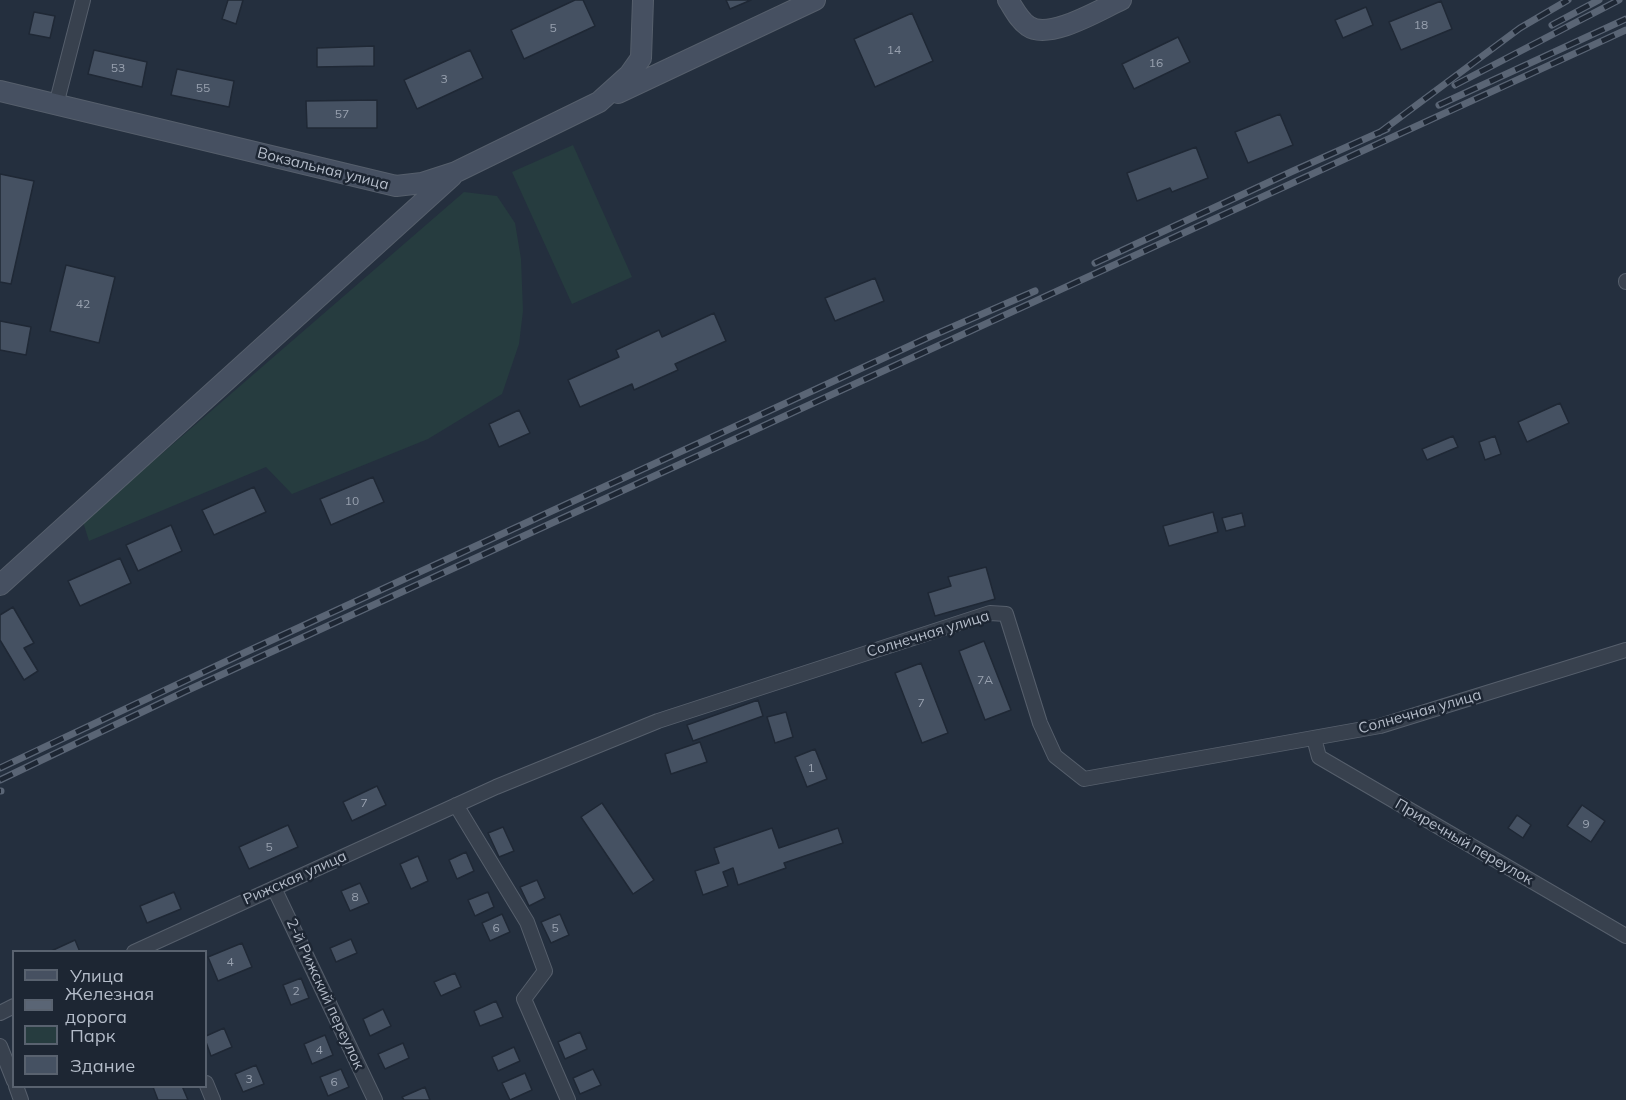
<!DOCTYPE html>
<meta charset="utf-8">
<style>
body{margin:0}
#map{position:relative;width:1626px;height:1100px;overflow:hidden;background:#242f3e;font-family:Mulish,sans-serif}
canvas{display:block}
.legend{position:absolute;left:12px;top:950px;width:195px;height:138px;box-sizing:border-box;background:#1d2633;border:2px solid #59626f;margin:0;padding:8px 10px;list-style:none;font-size:18px;color:#b4bcc9}
.legend li{display:flex;align-items:center;gap:12px;height:30px}
.legend b{width:30px;border:2px solid #59626f}
</style>
<div id="map">
<canvas width="1626" height="1100"></canvas>
<ul class="legend">
<li><b style="height:8px;background:#465061"></b>Улица</li>
<li><b style="height:8px;background:#5a6575"></b>Железная дорога</li>
<li><b style="height:16px;background:#263c3f"></b>Парк</li>
<li><b style="height:16px;background:#455162"></b>Здание</li>
</ul>
</div>
<script>
const ctx = document.querySelector('canvas').getContext('2d');
ctx.lineJoin = 'round';
function fill(path, color) {
  ctx.fillStyle = color;
  ctx.fill(path, 'evenodd');
}
function trace(path, color, width, dash) {
  ctx.strokeStyle = color;
  ctx.lineWidth = width;
  ctx.lineCap = dash ? 'butt' : 'round';
  ctx.setLineDash(dash || []);
  ctx.stroke(path);
}
function label(font, color, halo, rows, align = 'center') {
  ctx.font = font + ' Mulish,sans-serif';
  ctx.lineWidth = 5;
  ctx.setLineDash([]);
  ctx.textBaseline = 'middle';
  ctx.strokeStyle = halo;
  ctx.fillStyle = color;
  for (const [text, x, y, turn = 0] of rows) {
    ctx.save();
    ctx.translate(x, y);
    ctx.rotate((+turn || 0) * Math.PI / 180);
    ctx.textAlign = isNaN(turn) ? turn : align;
    if (halo) ctx.strokeText(text, 0, 0);
    ctx.fillText(text, 0, 0);
    ctx.restore();
  }
}
fill(new Path2D(`
 M573,145L632,277L572,304L512,172Z
 M464,192L497,196L515,223L521,259L523,311L519,344L502,394L428,439L292,494L266,467L89,541L83,522Z`), '#263c3f');
const building = new Path2D(`
 M228,0H243L236,24L222,19Z
 M575,0H583L595,26L524,59L511,30Z
 M726,0H751L730,9Z
 M1441,1L1452,29L1401,50L1389,22Z
 M1366,7L1373,25L1343,38L1335,20Z
 M34,12L55,16L50,38L29,34Z
 M912,13L933,61L875,87L854,39Z
 M1178,37L1190,62L1134,89L1122,64Z
 M374,46V66L317,67V48Z
 M94,50L147,62L142,87L88,74Z
 M470,50L483,78L417,109L404,80Z
 M177,69L234,81L229,107L171,95Z
 M377,100V128H307L306,101Z
 M1280,114L1293,145L1248,163L1235,132Z
 M1196,147L1208,178L1172,192L1170,188L1137,201L1127,173Z
 M0,174L34,181L11,284L0,282Z
 M66,265L115,277L99,343L50,331Z
 M875,278L884,301L835,321L825,298Z
 M714,313L726,341L675,364L678,370L634,390L632,384L580,407L568,380L619,357L616,350L659,330L662,337Z
 M0,321L31,327L26,355L0,350Z
 M1560,403L1569,423L1527,442L1518,422Z
 M519,410L530,433L499,447L489,424Z
 M1453,436L1458,447L1427,460L1422,449Z
 M1495,436L1501,454L1485,460L1479,442Z
 M373,477L384,502L331,525L320,499Z
 M254,487L266,512L214,535L202,510Z
 M1213,512L1218,532L1169,546L1163,526Z
 M1242,513L1245,526L1226,531L1222,518Z
 M171,525L182,551L138,571L126,545Z
 M120,558L131,583L80,606L68,581Z
 M986,567L995,599L935,616L928,593L951,586L948,577Z
 M13,607L34,643L24,648L38,671L24,680L0,640V615Z
 M984,641L1011,710L985,720L959,651Z
 M921,663L948,733L922,743L895,673Z
 M758,700L763,716L693,741L687,725Z
 M786,712L793,737L775,743L767,717Z
 M700,742L707,762L671,774L665,754Z
 M815,749L827,779L807,787L795,757Z
 M377,786L386,805L352,821L343,802Z
 M602,803L654,880L633,894L581,817Z
 M1582,805L1605,821L1591,842L1567,826Z
 M1517,815L1531,825L1523,838L1508,828Z
 M288,825L298,847L249,869L239,847Z
 M503,827L514,851L499,857L488,833Z
 M772,828L779,848L838,828L843,843L784,863L786,868L738,885L733,868L723,872L728,886L703,895L695,871L719,863L714,848Z
 M466,852L474,871L457,879L449,860Z
 M418,856L428,881L411,889L400,864Z
 M537,880L545,898L529,906L520,887Z
 M360,883L369,903L350,911L341,891Z
 M174,892L181,909L147,923L140,906Z
 M488,892L494,907L475,916L468,900Z
 M502,914L510,932L490,941L482,923Z
 M560,914L569,935L551,943L541,922Z
 M351,939L357,953L336,962L330,948Z
 M75,940L80,952H49Z
 M242,943L252,967L218,981L208,957Z
 M455,973L461,987L441,996L434,982Z
 M301,978L309,998L291,1005L283,985Z
 M496,1001L503,1017L480,1026L474,1011Z
 M383,1009L391,1026L370,1036L363,1019Z
 M224,1028L232,1047L211,1056L206,1042V1036Z
 M580,1032L587,1049L565,1059L558,1042Z
 M325,1035L333,1055L312,1064L304,1044Z
 M403,1043L409,1058L385,1069L378,1054Z
 M514,1047L520,1061L498,1071L492,1057Z
 M256,1065L264,1084L243,1092L235,1074Z
 M341,1069L349,1087L328,1096L320,1077Z
 M593,1069L601,1085L580,1094L573,1078Z
 M525,1073L532,1090L510,1100L502,1083Z
 M155,1086H182L188,1100H158L153,1087Z
 M425,1087L430,1100H404L402,1097Z`);
fill(building, '#455162');
trace(building, '#1f2835', 1.5);
const street = new Path2D(`
 M56,105L83,0
 M1626,281V282
 M1314,738L1319,757L1626,936
 M456,805L527,922L545,971L524,999L568,1100
 M274,888L375,1100
 M134,952L496,787L658,721L990,613L1006,614L1040,723L1055,756L1084,779L1380,726L1626,650
 M0,1013L14,1006
 M0,1046L14,1081
 M206,1083L213,1100
 M16,1086L21,1100`);
const secondary = new Path2D(`
 M1008,0C1014,9 1019,20 1028,26C1049,41 1101,9 1121,0
 M0,91L396,186L422,183L456,172L599,102L629,75L641,58L643,0
 M618,93L815,0
 M0,585L452,176`);
trace(street, '#565f6c', 16);
trace(secondary, '#565f6c', 22);
trace(street, '#38414e', 14);
trace(secondary, '#465061', 20);
const rail = new Path2D(`
 M1552,25L1599,0
 M1455,85L1619,0
 M1439,105L1626,19
 M1379,133L1520,28L1568,0
 M1095,263L1293,171L1387,129
 M0,768L246,652L927,338L1035,291
 M0,780L186,691L1626,30
 M0,791H1`);
trace(rail, '#5a6575', 7);
trace(rail, '#1d2633', 4.5, [14]);
label('12px', '#98a1af', null, [
 ["18",1421,25],
 ["5",553,28],
 ["14",894,50],
 ["16",1156,63],
 ["53",118,68],
 ["3",444,79],
 ["55",203,88],
 ["57",342,114],
 ["42",83,304],
 ["10",352,501],
 ["7А",985,680],
 ["7",921,703],
 ["1",811,768],
 ["7",364,803],
 ["9",1586,824],
 ["5",269,847],
 ["8",355,897],
 ["6",496,928],
 ["5",555,928],
 ["4",230,962],
 ["2",296,991],
 ["4",319,1050],
 ["3",249,1079],
 ["6",334,1082]
]);
label('15px', '#b4bcc9', '#1d2633', [
 ["Вокзальная улица",323,169,14],
 ["Солнечная улица",928,634,-17],
 ["Солнечная улица",1420,712,-16],
 ["Приречный переулок",1464,842,30],
 ["Рижская улица",295,878,-24],
 ["2-й Рижский переулок",325,994,65]
]);
</script>
